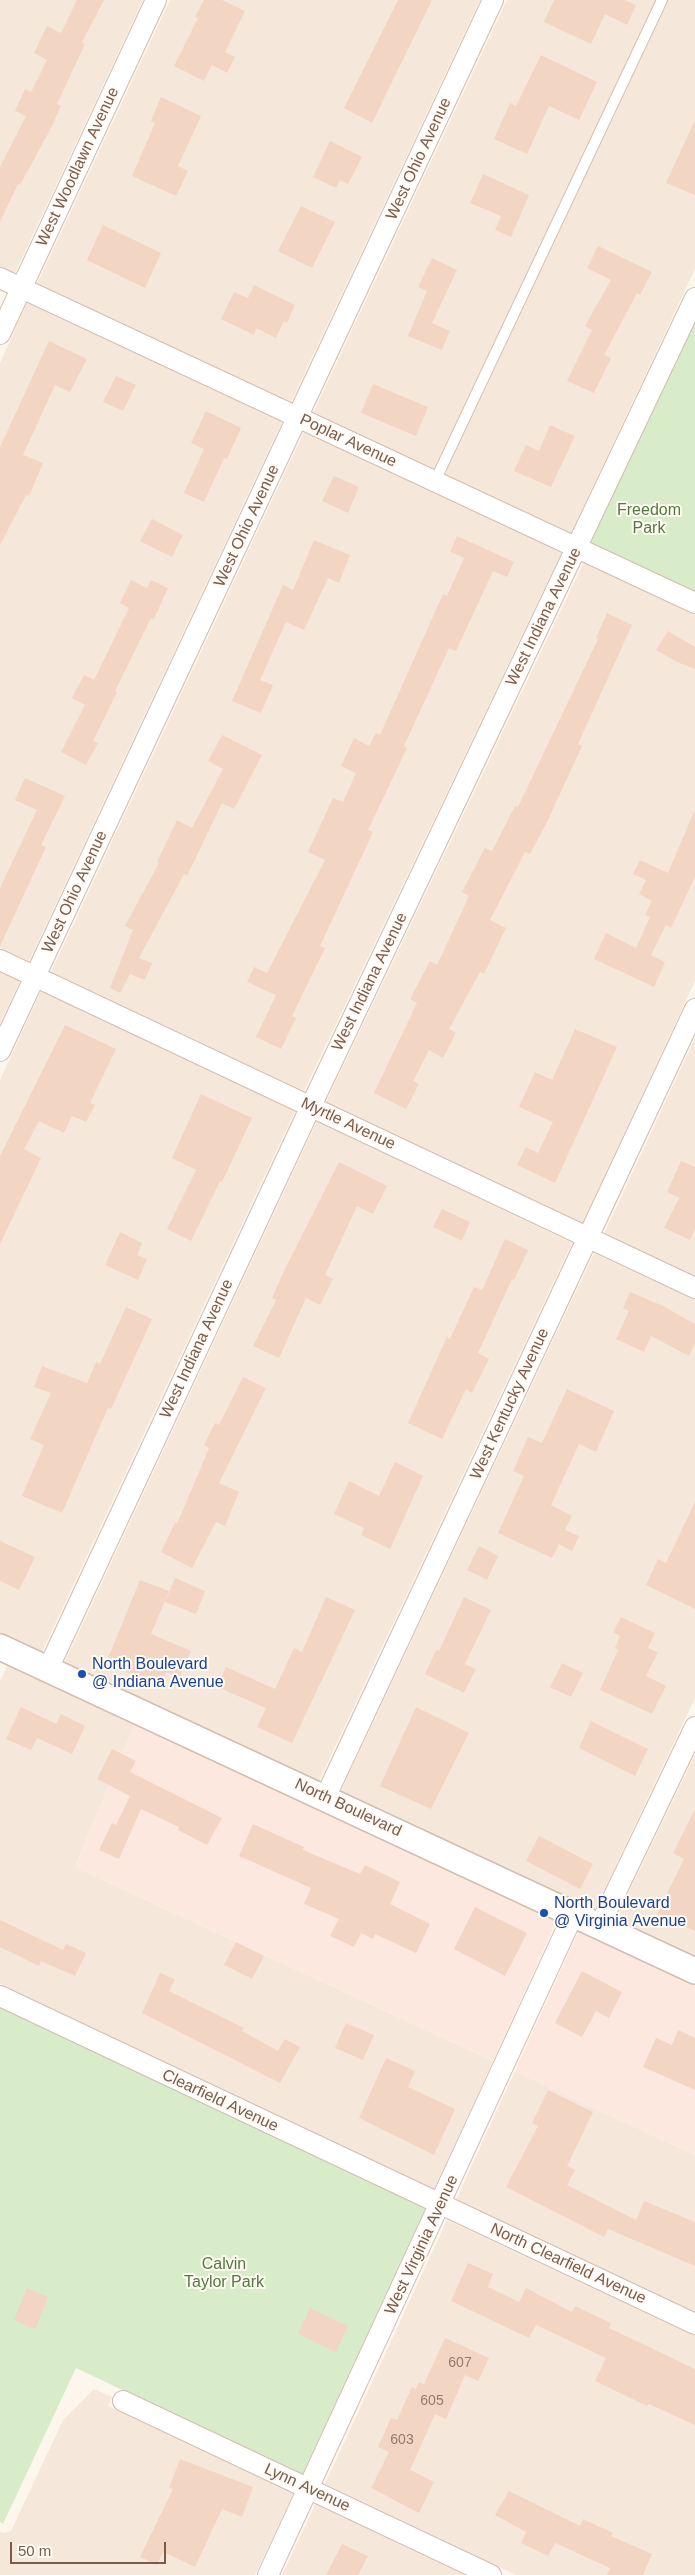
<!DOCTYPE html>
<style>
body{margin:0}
#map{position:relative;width:695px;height:2575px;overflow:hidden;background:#fdf6ec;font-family:Arial,sans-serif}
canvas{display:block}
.scale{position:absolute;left:10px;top:2542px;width:156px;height:22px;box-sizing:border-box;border:2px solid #7a5c4d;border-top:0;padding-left:6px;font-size:15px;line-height:18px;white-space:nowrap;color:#7a5c4d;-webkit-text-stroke:4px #fffaf3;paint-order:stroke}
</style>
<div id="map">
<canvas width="695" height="2575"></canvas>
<div class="scale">50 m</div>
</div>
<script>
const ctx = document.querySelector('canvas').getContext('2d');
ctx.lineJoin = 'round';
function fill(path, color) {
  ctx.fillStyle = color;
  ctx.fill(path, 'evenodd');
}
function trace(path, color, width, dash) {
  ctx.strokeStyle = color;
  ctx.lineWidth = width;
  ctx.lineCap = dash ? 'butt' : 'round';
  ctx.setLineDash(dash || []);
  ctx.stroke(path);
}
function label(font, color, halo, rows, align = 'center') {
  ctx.font = font + ' Arial,sans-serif';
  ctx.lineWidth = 4;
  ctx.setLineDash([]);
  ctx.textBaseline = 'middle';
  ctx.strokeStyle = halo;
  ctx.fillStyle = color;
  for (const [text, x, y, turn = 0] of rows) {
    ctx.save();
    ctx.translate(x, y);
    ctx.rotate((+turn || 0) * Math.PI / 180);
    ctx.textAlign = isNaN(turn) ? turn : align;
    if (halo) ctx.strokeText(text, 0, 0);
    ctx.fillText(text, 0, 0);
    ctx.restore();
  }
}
fill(new Path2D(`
 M0,0H143L15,273L0,267Z
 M170,0H480L291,402L37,284Z
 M507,0H695V269L571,533L313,413Z
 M27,303L282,422L29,961L0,948V363Z
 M304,432L562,552L304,1091L51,972Z
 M584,562L695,615V981L582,1224L326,1102Z
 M0,972L20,981L0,1023Z
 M41,991L295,1111L41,1654L0,1635V1080Z
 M695,1038V1277L604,1234Z
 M317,1121L572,1243L318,1783L64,1664Z
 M594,1253L695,1300V1698L594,1911L340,1793Z
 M9,1663L136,1721L75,1867L493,2061L434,2190L0,1984V1681Z
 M695,1755V1958L615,1921Z
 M515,2071L695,2155V2312L456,2200Z
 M447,2220L695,2336V2575H516L325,2484Z
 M94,2389L112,2397L108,2406L294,2493L255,2575H0V2532L5,2533L11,2531L63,2420Z
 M316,2503L466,2575H282Z`), '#f5e8da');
fill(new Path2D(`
 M136,1721L558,1918L493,2061L75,1867Z
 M580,1928L695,1982V2155L515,2071Z`), '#fde8e0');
fill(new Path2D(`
 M695,314V593L587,543Z
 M0,2007L418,2201L426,2209V2221L306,2477L76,2368L3,2524L0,2522Z`), '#d8ecc9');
fill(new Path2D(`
 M77,0H104L82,42L85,44L57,104L61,106L51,128L20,185L18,184L0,222V167L26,116L15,111L25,89L31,92L47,60L34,53L47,26L61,33Z
 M204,0H222L245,11L225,52L235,57L227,73L212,65L204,81L174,66L198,18L195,17Z
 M398,0H432L372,123L344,108Z
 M554,0H625L636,5L627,25L605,14L591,44L544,22Z
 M541,55L597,82L579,120L549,106L527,154L494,139L510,103L516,106Z
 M161,97L201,116L178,166L188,171L176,196L132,176L155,123L151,121Z
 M695,120V195L666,183Z
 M330,141L362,157L348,184L340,180L336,188L313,177Z
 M483,174L529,195L511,237L495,230L501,216L470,203Z
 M301,206L335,222L312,268L278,251Z
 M103,225L161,253L145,288L87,260Z
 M598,246L652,272L640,295L637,293L604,355L611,358L594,393L567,381L592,330L585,326L611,280L587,268Z
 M432,258L457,270L432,323L450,331L442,350L408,336L427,291L418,287Z
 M254,285L295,305L287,323L284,321L276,338L256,328L254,335L221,319L234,292L248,298Z
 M49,341L87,359L70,392L55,385L23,455L43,463L29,496L26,495L0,545V447Z
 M116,376L136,385L123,411L103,402Z
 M373,384L428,407L416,436L361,413Z
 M206,411L241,428L227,459L224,458L204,502L184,493L204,449L191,443Z
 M550,425L575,436L551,487L514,471L526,445L539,451Z
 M334,476L359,487L348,513L322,501Z
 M152,519L183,535L172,557L140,541Z
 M457,536L514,562L507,577L493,571L456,651L449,648L404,746L407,748L368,830L373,832L320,946L325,948L292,1016L296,1018L281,1049L256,1037L276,995L247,982L254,967L267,973L325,860L308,852L333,798L343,802L356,773L341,766L354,738L369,746L376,733L380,735L443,594L447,596L464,558L450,552Z
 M314,540L350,555L339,583L328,578L304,630L286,622L260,680L273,685L261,713L232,701L283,585L293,590Z
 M131,580L147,588L151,580L168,588L154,619L151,618L115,691L117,692L93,741L98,743L86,765L61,752L85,705L72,698L84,675L94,680L129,608L120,603Z
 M607,613L632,625L578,744L582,746L547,822L530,854L525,852L490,920L506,928L484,974L480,972L449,1029L456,1033L443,1058L429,1050L413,1081L419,1084L406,1109L374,1093L417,1003L410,999L430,961L437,965L469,896L462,892L485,848L492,851L515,806L518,807L598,639L596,638Z
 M668,631L695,647V669L677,662L656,650Z
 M222,735L262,755L234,809L222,803L187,876L184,874L139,958L152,963L145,980L130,974L120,993L110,988L133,930L125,926L159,863L157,862L177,820L192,828L223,769L208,761Z
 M25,778L65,796L41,845L46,847L0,946V888L37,810L15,800Z
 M695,809V877L671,928L666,925L651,955L665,962L654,987L594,959L606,933L636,948L650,917L645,915L652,901L639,894L646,880L633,874L640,860L668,873Z
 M65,1025L116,1049L90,1103L95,1105L86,1122L72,1116L64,1133L39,1121L24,1149L41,1158L0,1244V1156Z
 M575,1029L617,1047L555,1183L517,1165L526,1147L538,1153L553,1122L519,1107L535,1072L552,1080Z
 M201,1094L252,1118L222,1182L220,1181L191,1241L167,1229L196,1170L172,1158Z
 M681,1161L695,1167V1229L690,1240L664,1228L679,1198L667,1192Z
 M339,1162L387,1186L373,1214L357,1206L325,1275L333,1279L320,1305L306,1298L279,1358L253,1346L276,1300L272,1298L284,1271Z
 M442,1209L470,1222L462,1241L433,1227Z
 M120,1232L142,1243L137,1255L147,1259L138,1280L105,1265Z
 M505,1239L528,1250L514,1280L512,1279L478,1353L489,1359L472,1393L466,1389L442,1439L408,1423L447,1337L450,1339L474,1287L482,1290Z
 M630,1292L663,1306L695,1324V1343L689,1356L651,1336L644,1352L616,1339L629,1311L623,1308Z
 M126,1307L152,1319L111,1409L108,1408L62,1513L22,1496L44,1445L30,1439L51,1393L34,1387L42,1366L87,1383L96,1362L100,1364Z
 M243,1377L266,1388L219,1483L239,1492L225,1526L216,1522L192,1568L161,1552L175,1523L177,1524L209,1448L204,1445L215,1423L219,1425Z
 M567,1389L614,1411L596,1452L579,1444L551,1505L572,1516L565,1530L579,1536L572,1551L559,1544L552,1558L498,1533L524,1476L513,1471L528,1437L542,1443Z
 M395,1462L423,1476L390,1549L361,1535L364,1528L334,1514L349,1481L379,1496Z
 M695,1502V1609L646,1585L658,1559L666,1563Z
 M0,1541L35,1557L19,1590L0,1581Z
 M479,1546L498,1556L487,1580L467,1570Z
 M175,1578L205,1591L196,1614L165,1602Z
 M140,1580L169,1591L151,1634L191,1651L179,1678L166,1672L160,1686L106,1663Z
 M326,1597L355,1610L292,1743L257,1727L266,1708L217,1687L226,1667L275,1689L294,1648L302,1652Z
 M464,1597L491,1610L465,1664L476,1669L464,1693L425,1674L436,1650L439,1651Z
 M621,1617L655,1633L648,1648L658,1652L646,1676L666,1686L652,1714L600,1690L618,1650L615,1648L620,1636L613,1632Z
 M562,1663L583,1673L571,1697L550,1687Z
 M21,1707L56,1724L61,1714L85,1726L72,1754L37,1738L31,1750L6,1739Z
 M416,1707L469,1733L431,1809L380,1786Z
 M591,1721L648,1749L635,1776L579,1748Z
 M112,1749L136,1761L130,1772L222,1818L207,1845L178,1830L179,1827L141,1809L119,1859L99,1850L112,1823L116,1825L130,1796L97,1779Z
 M695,1809V1931L657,1914L684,1859L673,1853Z
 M253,1824L304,1847L303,1850L360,1874L365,1865L400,1882L390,1904L430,1924L416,1953L375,1934L373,1939L361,1933L354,1947L330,1936L339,1919L304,1904L311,1888L239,1856Z
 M539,1836L593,1864L580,1889L526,1861Z
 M475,1907L527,1933L505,1976L454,1949Z
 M0,1920L63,1950L66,1944L86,1953L75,1976L41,1961L39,1966L0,1947Z
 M236,1942L264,1956L252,1979L224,1965Z
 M582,1971L622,1992L609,2018L596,2011L582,2037L555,2023Z
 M160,1973L175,1979L169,1991L244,2028L242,2031L278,2051L285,2039L300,2047L280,2083L142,2013Z
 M346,2023L374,2035L363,2060L335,2048Z
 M678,2030L695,2038V2090L643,2067L656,2038L672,2045Z
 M386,2058L415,2071L408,2087L455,2109L434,2155L359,2118Z
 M548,2090L593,2112L567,2166L575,2170L567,2185L636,2220L644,2201L695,2222V2266L608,2229L604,2237L506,2187L538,2126L532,2123Z
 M468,2263L493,2274L488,2287L519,2302L526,2288L572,2312L575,2306L611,2323L609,2328L695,2369V2425L649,2404L647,2406L595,2381L606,2358L536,2325L529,2338L451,2301Z
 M27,2288L48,2297L35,2329L14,2320Z
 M310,2308L348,2326L336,2352L298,2334Z
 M445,2338L489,2358L478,2381L465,2375L446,2419L435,2414L410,2470L434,2482L419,2513L371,2488L389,2452L378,2447L391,2418L397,2420L412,2387L416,2389L419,2382L424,2384Z
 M180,2459L253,2487L242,2517L222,2509L195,2567L163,2552L157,2565L140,2557L173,2489L169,2488Z
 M509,2491L580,2526L583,2519L613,2533L611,2536L652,2554L643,2575H607L610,2568L555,2543L548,2556L521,2543L526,2532L495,2515Z
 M342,2544L368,2556L358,2575H326Z`), '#f3d5c3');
const service = new Path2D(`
 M435,481L662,0`);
const minor = new Path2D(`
 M0,278L695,603
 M0,334L156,0
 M0,960L695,1288
 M0,1051L493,0
 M48,1669L311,1106L695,298
 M325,1798L695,1009
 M600,1925L695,1727
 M0,1996L695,2324
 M123,2401L491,2575
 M268,2575L574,1913`);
const tertiary = new Path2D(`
 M0,1647L695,1971`);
trace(service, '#d1beb0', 12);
trace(minor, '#d1beb0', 22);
trace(tertiary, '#d1beb0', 28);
trace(service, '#fff', 10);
trace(minor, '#fff', 20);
trace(tertiary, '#fff', 25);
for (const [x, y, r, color] of [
 [82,1674,5,"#1a4fb4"],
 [544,1913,5,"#1a4fb4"]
]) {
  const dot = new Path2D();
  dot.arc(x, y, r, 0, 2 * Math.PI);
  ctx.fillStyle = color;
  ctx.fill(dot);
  trace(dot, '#fffaf3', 2);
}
label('14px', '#987a6a', null, [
 ["607",460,2363],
 ["605",432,2401],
 ["603",402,2440]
]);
label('16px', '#7a5c4d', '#fffaf3', [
 ["West Ohio Avenue",419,159,-65],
 ["West Woodlawn Avenue",78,167,-65],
 ["Poplar Avenue",348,441,25],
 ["West Ohio Avenue",247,526,-65],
 ["West Indiana Avenue",544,617,-64],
 ["West Ohio Avenue",75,892,-65],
 ["West Indiana Avenue",370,982,-64],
 ["Myrtle Avenue",348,1124,25],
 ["West Indiana Avenue",197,1349,-65],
 ["West Kentucky Avenue",510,1404,-65],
 ["North Boulevard",348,1808,25],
 ["Clearfield Avenue",220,2101,25],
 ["West Virginia Avenue",422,2245,-65],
 ["North Clearfield Avenue",568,2264,25],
 ["Lynn Avenue",307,2488,25]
]);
label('16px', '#537a41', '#fffaf3', [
 ["Freedom",649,511],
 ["Park",649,529],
 ["Calvin",224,2265],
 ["Taylor Park",224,2283]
]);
label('16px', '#164399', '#fffaf3', [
 ["North Boulevard",92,1665],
 ["@ Indiana Avenue",92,1683],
 ["North Boulevard",554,1904],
 ["@ Virginia Avenue",554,1922]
], 'left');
</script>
